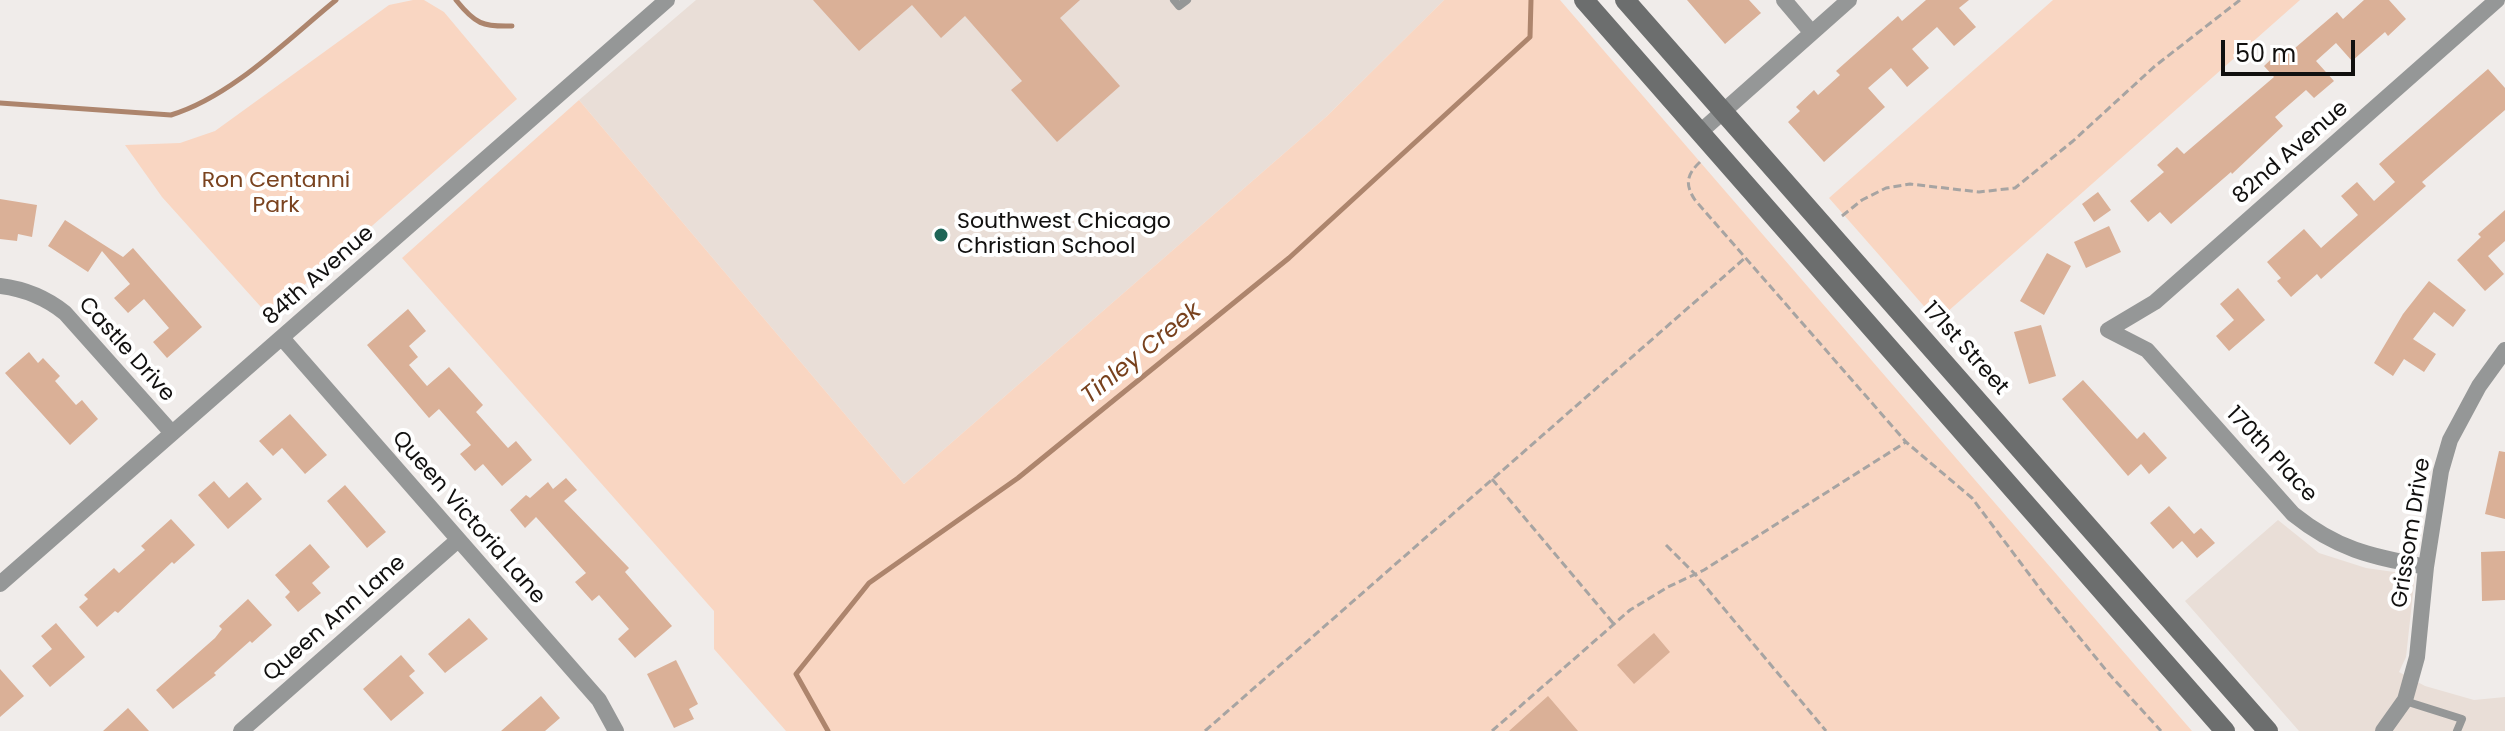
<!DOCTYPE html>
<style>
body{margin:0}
#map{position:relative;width:2505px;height:731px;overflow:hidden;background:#f0ecea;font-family:Poppins,sans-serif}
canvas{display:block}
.scale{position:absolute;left:2221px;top:40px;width:134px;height:36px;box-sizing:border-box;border:4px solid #11100f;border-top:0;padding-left:10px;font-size:24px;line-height:28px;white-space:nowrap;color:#11100f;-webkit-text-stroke:6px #fff;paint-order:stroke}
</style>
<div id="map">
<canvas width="2505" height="731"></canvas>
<div class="scale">50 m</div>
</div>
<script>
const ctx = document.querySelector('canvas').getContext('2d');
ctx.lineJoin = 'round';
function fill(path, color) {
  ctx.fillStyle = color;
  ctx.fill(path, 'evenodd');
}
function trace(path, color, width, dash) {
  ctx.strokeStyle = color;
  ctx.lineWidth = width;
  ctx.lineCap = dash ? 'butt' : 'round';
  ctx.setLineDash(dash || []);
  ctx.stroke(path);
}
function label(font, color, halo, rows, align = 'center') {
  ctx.font = font + ' Poppins,sans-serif';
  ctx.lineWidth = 8;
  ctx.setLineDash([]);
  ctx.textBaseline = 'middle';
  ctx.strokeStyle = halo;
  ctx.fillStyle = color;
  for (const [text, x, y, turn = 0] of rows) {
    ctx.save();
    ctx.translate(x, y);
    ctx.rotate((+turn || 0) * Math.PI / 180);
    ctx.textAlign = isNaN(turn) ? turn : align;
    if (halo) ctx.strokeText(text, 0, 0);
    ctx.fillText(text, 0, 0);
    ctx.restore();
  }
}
fill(new Path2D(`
 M696,0H1444L1327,116L904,484L579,100Z
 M2278,520L2319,553L2366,568L2415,575L2406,657L2399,672L2425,686L2474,700L2505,697V731H2299L2185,601Z`), '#e9ded7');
fill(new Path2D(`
 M413,0H424L444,12L517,99L269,316L162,197L125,145L180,143L215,131L389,5Z
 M1444,0H1560L2192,731H786L714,649V611L402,258L579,100L904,484L1327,116Z
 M2053,0H2300L1937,321L1829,198Z`), '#f9d6c2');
trace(new Path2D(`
 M456,0C475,24 483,27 512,26
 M0,103L171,115C231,97 287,40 336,0
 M828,731L796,674L869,583L1018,478L1289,258L1530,37L1531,0`), '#ad856d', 5);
fill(new Path2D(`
 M813,0H1080L1060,18L1120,86L1057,142L1011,90L1022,81L965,16L941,38L912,5L859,51Z
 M1687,0H1749L1761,13L1725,44Z
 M1926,0H1969L1959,8L1976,27L1954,46L1937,27L1912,49L1929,68L1907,87L1891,68L1868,88L1885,107L1824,162L1788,122L1800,111L1796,107L1814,90L1818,95L1840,75L1836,71L1898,16L1902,21Z
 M2364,0H2389L2406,19L2388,36L2385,32L2352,61L2336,43L2316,61L2334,81L2314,98L2306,90L2275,117L2283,126L2232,174L2231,172L2171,224L2160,212L2148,222L2130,201L2164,172L2157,165L2177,147L2184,154L2274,77L2264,66L2283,48L2288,54L2337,12L2343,19Z
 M2488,69L2505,88V110L2422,182L2426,186L2321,279L2317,274L2291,297L2277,281L2281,278L2267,262L2304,229L2321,248L2358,215L2341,196L2357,182L2374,201L2395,182L2379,164Z
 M2098,192L2111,210L2094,222L2082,204Z
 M0,199L37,205L32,237L18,234L17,241L0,239Z
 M2505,210V241L2488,256L2504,274L2485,291L2457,260L2481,237L2478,234Z
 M65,220L123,257L133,248L202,327L167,358L153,342L169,328L144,299L128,313L114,298L130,284L102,251L88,272L48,246Z
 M2109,226L2121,252L2086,268L2074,242Z
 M2047,253L2071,266L2044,315L2020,301Z
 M2429,281L2466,310L2453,327L2434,312L2413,339L2436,354L2424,372L2404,359L2393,376L2374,363L2403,314Z
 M2238,288L2265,320L2229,351L2216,336L2234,320L2220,304Z
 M408,309L426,331L409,346L418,357L409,365L427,386L449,367L483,405L476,412L508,448L516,441L532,460L502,486L483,464L475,471L460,454L471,445L439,409L429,418L367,345Z
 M2041,325L2056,376L2029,384L2014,332Z
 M29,352L38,363L43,358L60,376L55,381L76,405L82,400L98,419L70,445L5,373Z
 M2083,380L2137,439L2144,432L2167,458L2149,474L2141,464L2128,476L2062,399Z
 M290,414L327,455L305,474L282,448L273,456L259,441Z
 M2499,451L2505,452V519L2485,514Z
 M566,478L577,490L564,501L629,568L625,572L672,626L635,658L618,639L629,629L599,595L592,601L575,582L586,573L536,517L525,528L510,510L526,495L530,498L548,482L553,489Z
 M214,481L229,498L247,482L262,499L228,529L198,495Z
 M345,485L386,532L367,548L327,501Z
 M2169,506L2194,534L2201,528L2215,543L2197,558L2182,541L2173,549L2150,523Z
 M171,519L195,545L174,564L172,562L118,613L115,611L97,627L79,607L88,599L84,595L114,568L119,573L145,550L141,546Z
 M310,544L330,567L312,583L321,593L298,612L285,597L290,592L275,575Z
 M2505,551V600L2482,601L2481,552Z
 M248,599L272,625L252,643L250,641L214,673L216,675L173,709L156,690L215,638L222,629L219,626Z
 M469,618L488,639L445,673L428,654Z
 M56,623L85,657L50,687L32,666L52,649L41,636Z
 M1654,633L1670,652L1634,684L1617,665Z
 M401,655L415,671L409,676L424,693L391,721L363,689Z
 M676,660L698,704L689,709L694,719L674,728L647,674Z
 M0,669L24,696L0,717Z
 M541,696L560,718L545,731H501Z
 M1548,696L1578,731H1509Z
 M128,708L149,731H103Z`), '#dab097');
trace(new Path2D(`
 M1700,162C1686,175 1685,185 1695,200L1906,442L1972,498L2044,594L2110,675L2161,731
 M1842,216L1862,200L1886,188L1910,184L1979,192L2015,188L2073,141L2155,66L2240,0
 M1492,479L1613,623
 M1666,545L1695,574L1826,731
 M1205,731L1745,258
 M1492,731L1630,610L1668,587L1704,570L1906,442`), '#a7a4a2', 3, [8, 4]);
trace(new Path2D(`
 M1174,0L1179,6L1187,0
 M2405,701L2462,719L2457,731`), '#959797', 8);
trace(new Path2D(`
 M1784,0L1812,33
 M1699,133L1849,0
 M0,286C25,289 45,297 65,313L172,433
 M2108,330L2155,302L2497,0
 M2108,330L2147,350L2293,514C2338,550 2370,556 2426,567
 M282,338L599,700L616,731
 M0,584L667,0
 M241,731L458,540
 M2383,731L2405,700L2417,657L2426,567L2441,471L2450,440L2479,386L2505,350`), '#959797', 16);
trace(new Path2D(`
 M1584,0L2225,731
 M1625,0L2268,731`), '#6c6e6e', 20);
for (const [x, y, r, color] of [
 [941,235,8,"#1f6557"]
]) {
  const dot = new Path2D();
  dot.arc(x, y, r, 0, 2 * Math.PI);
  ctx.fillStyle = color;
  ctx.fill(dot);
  trace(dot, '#fff', 3);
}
label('22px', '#11100f', '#fff', [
 ["82nd Avenue",2291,153,-41],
 ["84th Avenue",319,276,-41],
 ["171st Street",1965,349,48],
 ["Castle Drive",126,350,48],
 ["170th Place",2271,455,47],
 ["Queen Victoria Lane",468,518,49],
 ["Grissom Drive",2412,533,-81],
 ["Queen Ann Lane",335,619,-41]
]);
label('22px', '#7a431f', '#fff', [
 ["Ron Centanni",276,181],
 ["Park",276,206]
]);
label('22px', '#11100f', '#fff', [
 ["Southwest Chicago",957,222],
 ["Christian School",957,247]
], 'left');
label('italic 24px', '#78411d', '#fff', [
 ["Tinley Creek",1142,354,-39]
]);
</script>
